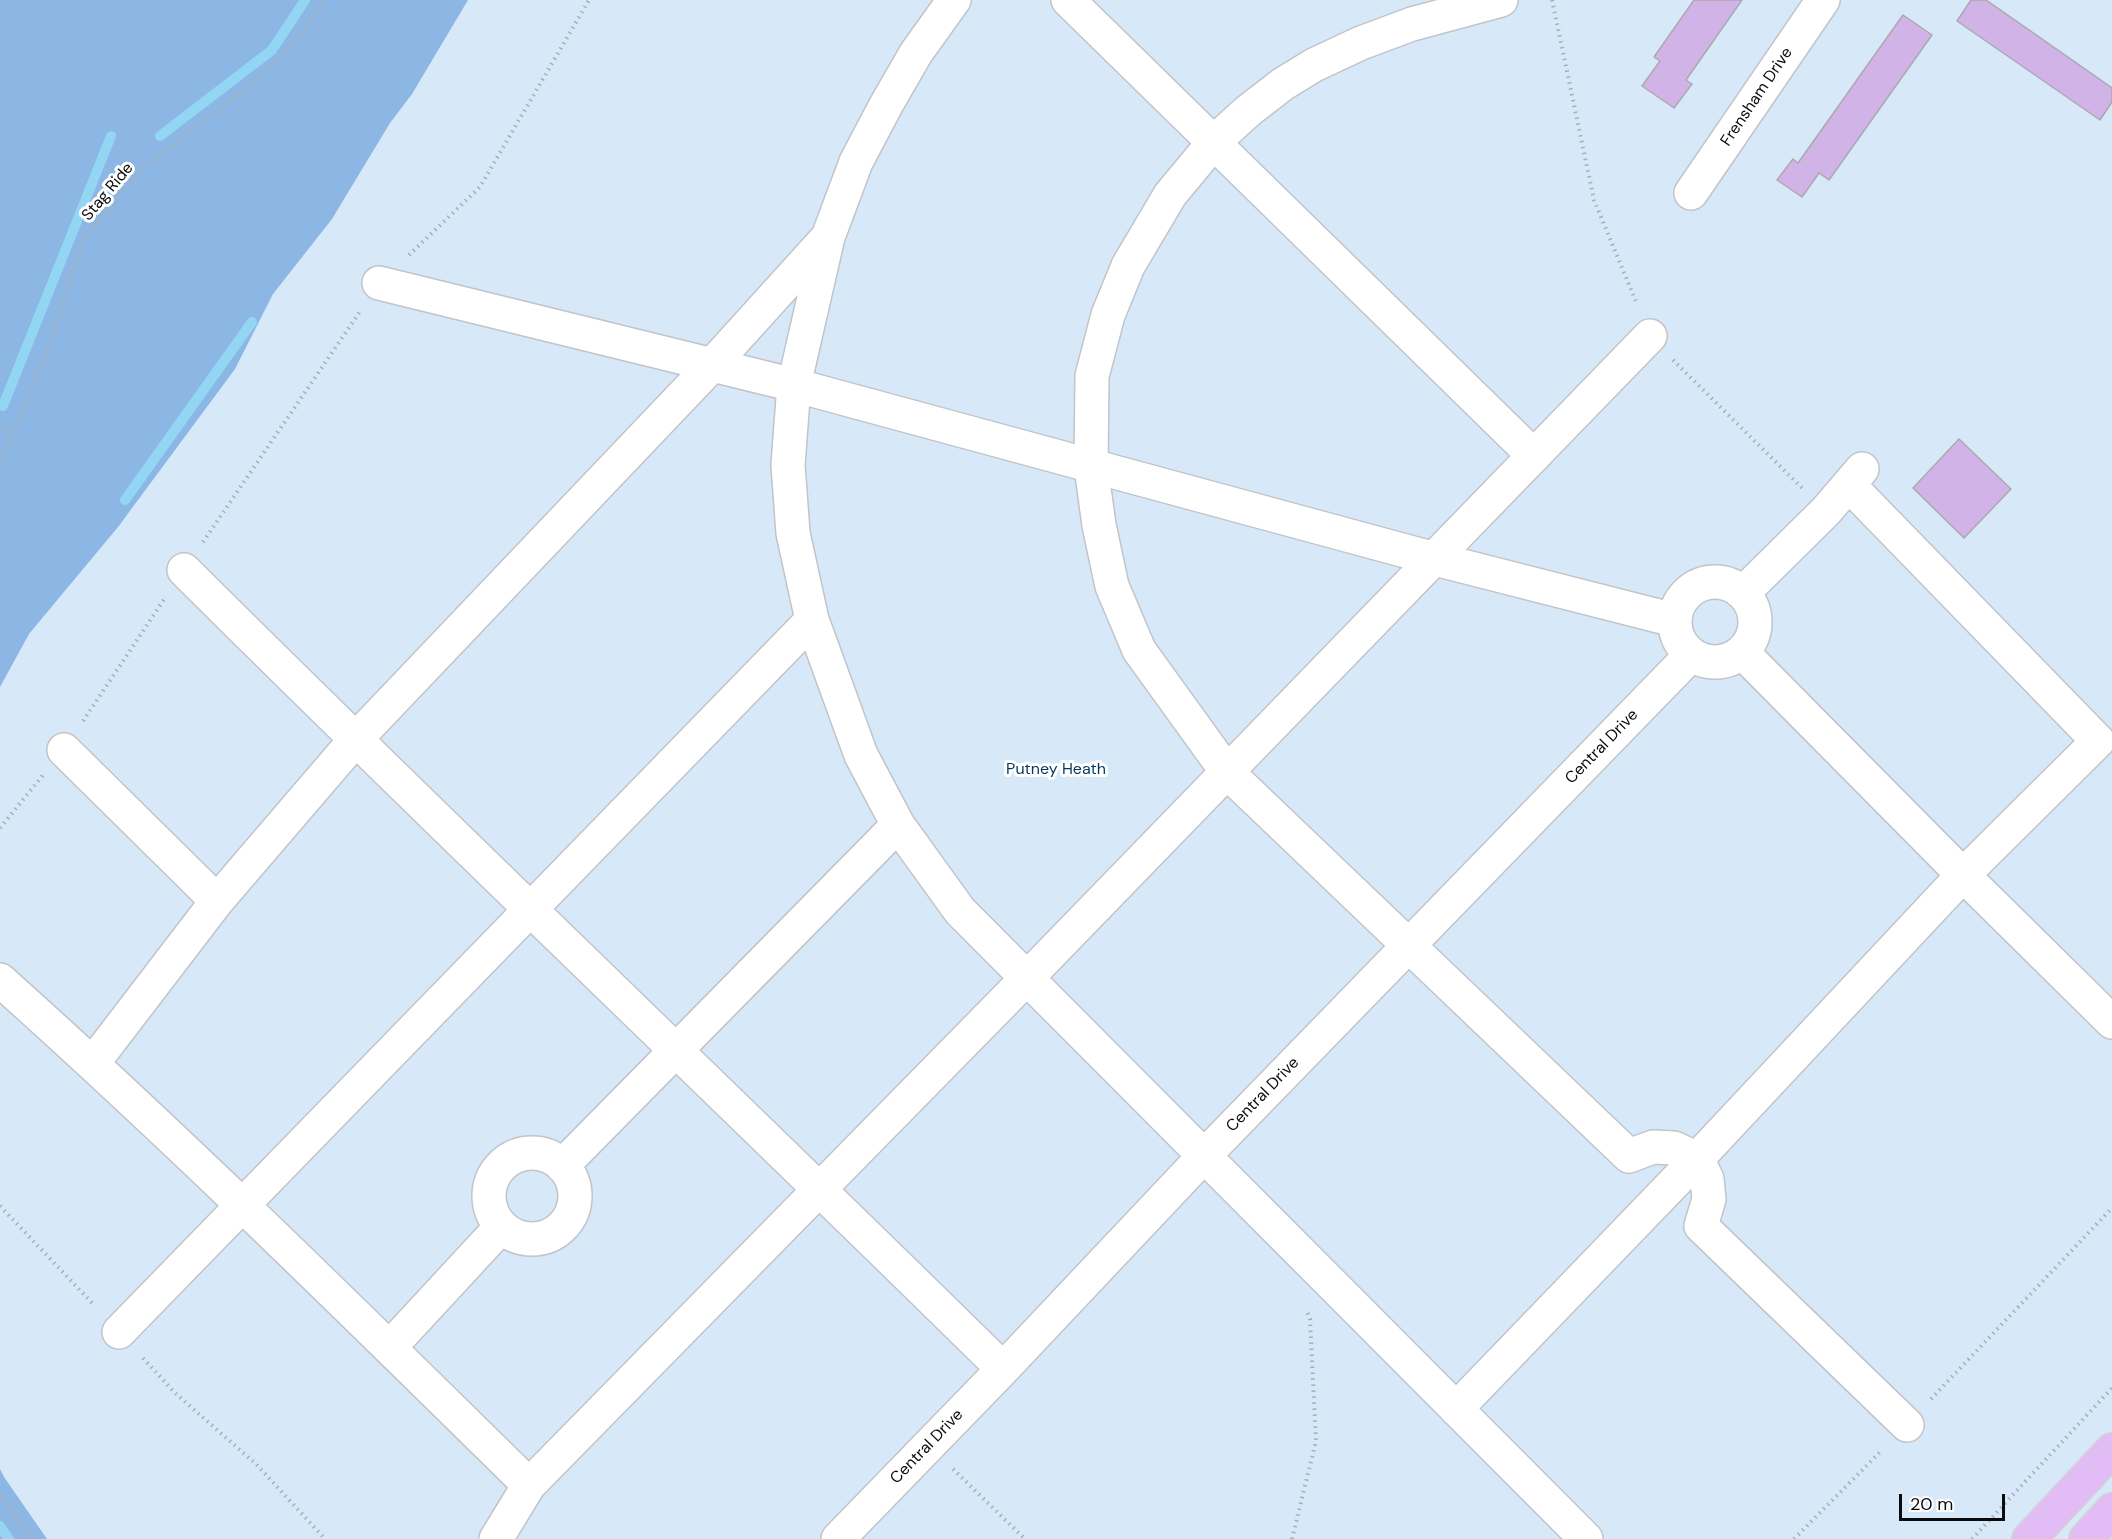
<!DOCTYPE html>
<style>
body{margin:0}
#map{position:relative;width:2112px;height:1539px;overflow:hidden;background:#f5f9fd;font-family:"DM Sans",sans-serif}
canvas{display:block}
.scale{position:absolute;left:1899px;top:1494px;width:106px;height:27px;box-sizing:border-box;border:3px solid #0a0b0d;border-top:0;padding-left:8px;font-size:18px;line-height:21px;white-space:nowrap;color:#0a0b0d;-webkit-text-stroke:4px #fff;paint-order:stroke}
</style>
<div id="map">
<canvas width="2112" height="1539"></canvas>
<div class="scale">20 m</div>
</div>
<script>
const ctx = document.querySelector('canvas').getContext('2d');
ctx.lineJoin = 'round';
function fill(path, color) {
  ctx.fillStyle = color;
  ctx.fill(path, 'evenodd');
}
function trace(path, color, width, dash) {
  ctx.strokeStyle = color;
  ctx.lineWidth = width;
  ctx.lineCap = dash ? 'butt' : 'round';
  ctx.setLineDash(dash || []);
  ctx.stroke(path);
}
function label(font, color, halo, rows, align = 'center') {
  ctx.font = font + ' "DM Sans",sans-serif';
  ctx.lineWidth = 6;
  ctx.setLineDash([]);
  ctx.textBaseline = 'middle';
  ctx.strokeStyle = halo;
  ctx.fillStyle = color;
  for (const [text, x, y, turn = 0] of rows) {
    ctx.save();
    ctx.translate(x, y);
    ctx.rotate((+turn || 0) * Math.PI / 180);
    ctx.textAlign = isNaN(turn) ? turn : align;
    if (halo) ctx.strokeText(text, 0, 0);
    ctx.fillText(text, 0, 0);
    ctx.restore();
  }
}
fill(new Path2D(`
 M0,0H2112V1539H0Z`), '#d7e8f9');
fill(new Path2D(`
 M0,0H468L412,94L390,123L332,219L273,294L235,369L118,527L29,634L0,687Z
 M0,1469L4,1477L47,1539H0Z`), '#8cb7e4');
trace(new Path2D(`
 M160,136L272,50L305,0
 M3,406L111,136
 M125,500L252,322
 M0,1526L9,1539`), '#92d6f4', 10);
const building = new Path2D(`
 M1694,0H1742L1686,80L1692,84L1674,108L1642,86L1660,61L1654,57Z
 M1971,0H1986L2112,88V102L2100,120L1957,21Z
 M1903,15L1932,35L1829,180L1819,173L1802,197L1777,180L1793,159L1798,163Z
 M1959,439L2011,489L1964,538L1913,488Z`);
fill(building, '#d1b3e8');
trace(building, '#aca9ae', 1.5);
const minor = new Path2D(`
 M954,0L916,53L886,105L856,162L828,237L794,385L788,465L793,533L812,620L861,755L898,825L960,911L1586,1539
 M1068,0L1534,456
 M1501,0L1412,24L1361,43L1314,65L1283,84L1248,111L1214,142L1170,195L1128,266L1108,315L1092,376L1091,467L1099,525L1112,586L1139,650L1227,772L1629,1156L1653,1147L1674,1148L1697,1159L1707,1179L1709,1199L1701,1226L1907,1425
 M1691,193L1823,0
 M379,283L794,385L1435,559L1674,620
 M184,570C454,839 731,1101 1003,1369
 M1675 622a40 40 0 1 1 80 0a40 40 0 1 1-80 0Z
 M1743,593L1826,511L1862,469
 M1742,652L1963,875L2112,1022
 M64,750L217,901
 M0,980C181,1142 355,1314 529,1485L1027,978L1650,336
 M93,1063L217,901L355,740L712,365L827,238
 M489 1196a43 43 0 1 1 86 0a43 43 0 1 1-86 0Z
 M562,1166L898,825
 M119,1332L812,620
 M390,1347L501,1227
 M1456,1409L1697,1159L1963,875L2098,741L1849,485
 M496,1539L529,1485
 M838,1539L1003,1369L1204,1156L1691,655`);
const highway = new Path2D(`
 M2029,1539L2112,1450
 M2086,1539L2112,1510`);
trace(minor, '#c1c4c8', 36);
trace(highway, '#d3d3d3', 36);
trace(new Path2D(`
 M1552,0L1594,200L1637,304
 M409,255L480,187L589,0
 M1673,360L1802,488
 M0,428L11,433
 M0,461L34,386L84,239L141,170L213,116L296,44L324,0
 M203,542L361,310
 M83,721L165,598
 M0,828L43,775
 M0,1206L95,1306
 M143,1358L175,1393L256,1464L325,1539
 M1931,1399L2112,1208
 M953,1469L1025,1539
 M0,1495L32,1539
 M1292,1539L1316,1441L1310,1319L1306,1309
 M1794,1539L1882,1450
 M1972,1539L2112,1388`), '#abaeb1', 4, [1.5, 4.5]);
trace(minor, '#fff', 33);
trace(highway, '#e2bcf5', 33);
label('16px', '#0a0b0d', '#fff', [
 ["Frensham Drive",1757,97,-56],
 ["Stag Ride",108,192,-50],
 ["Central Drive",1602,747,-46],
 ["Central Drive",1263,1095,-46],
 ["Central Drive",927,1447,-46]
]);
label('16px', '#04355e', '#fff', [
 ["Putney Heath",1056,770]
]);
</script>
